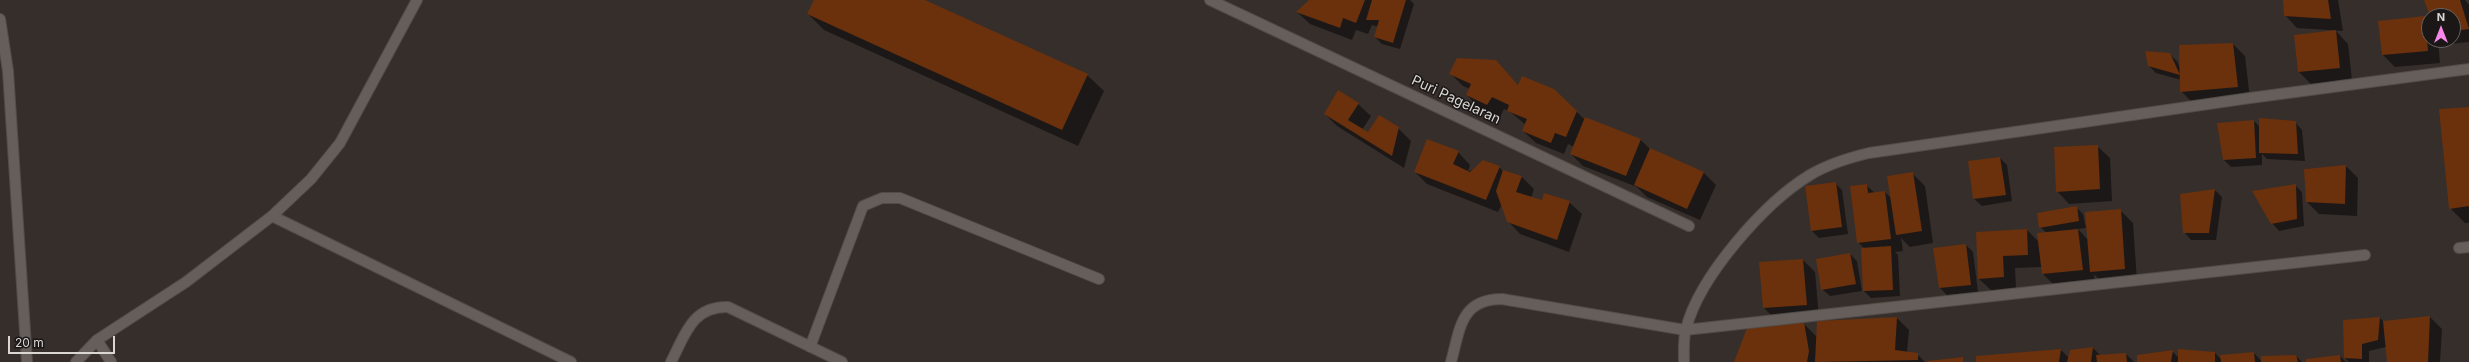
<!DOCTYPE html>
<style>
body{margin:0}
#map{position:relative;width:2469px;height:362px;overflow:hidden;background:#352e2b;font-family:Inter,sans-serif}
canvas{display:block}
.north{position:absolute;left:2421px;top:8px;width:40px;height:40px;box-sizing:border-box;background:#1a1716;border:1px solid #676362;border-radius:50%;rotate:0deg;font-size:11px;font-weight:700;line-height:16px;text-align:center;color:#dad6d3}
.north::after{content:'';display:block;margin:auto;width:14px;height:18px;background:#f987e9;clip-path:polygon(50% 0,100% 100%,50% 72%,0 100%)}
.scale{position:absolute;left:8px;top:336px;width:107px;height:18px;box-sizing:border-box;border:2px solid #dad6d3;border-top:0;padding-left:5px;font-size:12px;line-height:14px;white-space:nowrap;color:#dad6d3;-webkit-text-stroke:3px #1a1716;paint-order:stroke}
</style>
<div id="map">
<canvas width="2469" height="362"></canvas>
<div class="north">N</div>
<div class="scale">20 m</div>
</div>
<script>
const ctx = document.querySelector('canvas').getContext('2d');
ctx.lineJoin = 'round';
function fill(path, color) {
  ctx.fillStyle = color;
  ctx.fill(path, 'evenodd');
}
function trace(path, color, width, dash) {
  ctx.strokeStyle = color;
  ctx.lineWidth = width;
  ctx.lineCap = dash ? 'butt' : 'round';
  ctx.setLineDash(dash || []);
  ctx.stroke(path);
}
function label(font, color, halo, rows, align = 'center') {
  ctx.font = font + ' Inter,sans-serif';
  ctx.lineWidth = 3;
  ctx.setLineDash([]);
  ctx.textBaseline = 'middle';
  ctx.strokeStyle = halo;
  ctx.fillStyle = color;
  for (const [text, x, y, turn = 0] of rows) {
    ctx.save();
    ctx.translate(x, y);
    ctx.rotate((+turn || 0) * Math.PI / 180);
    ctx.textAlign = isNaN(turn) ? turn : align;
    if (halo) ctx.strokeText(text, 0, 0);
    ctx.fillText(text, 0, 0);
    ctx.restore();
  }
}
fill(new Path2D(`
 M815,0H923L1087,75L1104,91L1078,146L824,30L808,14Z
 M1311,0H1410L1414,4L1400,49L1382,44L1375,37L1378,27L1372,25L1368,34L1356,30L1352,40L1310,24L1297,12Z
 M2284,0H2338L2343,31L2297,28L2285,15Z
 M2425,0H2465L2469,5V42L2449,44L2445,40H2453V16H2431Z
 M2424,17L2429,22V40H2438L2440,63L2395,67L2383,55Z
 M2336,31L2348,44L2352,80L2311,84L2299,72Z
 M2233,44L2245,56L2250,99L2194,104L2181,91V80L2156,73L2149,66L2169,54L2177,61L2181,70Z
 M1450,73L1508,74L1519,86L1576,111L1585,120L1641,140L1650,149L1704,173L1716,185L1700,220L1647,197L1637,187L1583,166L1571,154L1574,147L1568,144L1564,154L1536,143L1523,131L1526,125L1509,111L1504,109L1500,117L1479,108L1467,95L1470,89L1463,86Z
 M1358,104L1371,116L1362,130L1368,133L1398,128L1411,141L1404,168L1337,126L1325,114Z
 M2469,108V223H2465L2450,208Z
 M2254,121L2260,127L2295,122L2302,130L2305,161L2267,159L2262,154V165L2231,167L2224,160L2219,124Z
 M2097,146L2110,158L2112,201L2069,204L2057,191Z
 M1458,152L1470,165L1468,171L1499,167L1503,171L1522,177L1534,189L1531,198L1542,202H1569L1582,214L1569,252L1520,234L1508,221L1502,204L1498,212L1427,184L1415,172Z
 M2000,158L2007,165L2012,201L1982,206L1974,199Z
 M2346,166L2358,178L2357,216L2319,214L2307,202L2305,169Z
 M1912,173L1925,186L1933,243L1910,247L1901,238L1903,251L1895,252L1898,255L1900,296L1871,298L1864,291L1865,249L1858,242L1866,185L1875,193L1885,192L1892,199Z
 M1835,183L1842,190L1848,234L1819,238L1812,231Z
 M2295,185L2302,192L2304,226L2279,231L2272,223Z
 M2215,190L2222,197L2216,240H2191L2184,232Z
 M2076,207L2083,214L2086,228L2078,229L2089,241L2120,210L2133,223L2137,281L2103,284L2094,274L2095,282L2055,286L2043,274L2042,267L2015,268L2016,289L1992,291L1979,279L2027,230L2039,242L2047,233L2040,227Z
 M1966,245L1973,252L1978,292L1947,295L1940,288Z
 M1850,254L1857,261L1862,291L1830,296L1822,289Z
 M1803,260L1815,272L1819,317L1776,320L1764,308L1760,263Z
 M2430,317L2442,329L2440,362H2388L2386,347L2369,351V362H2349L2345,358L2380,318L2384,322Z
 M1897,318L1909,330L1907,352L1917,354L1925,362H1735L1803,323L1817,337L1818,322Z
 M2093,348L2101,356L2126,354L2134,362H1977V357L2061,350L2069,358Z
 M2172,351L2179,358L2215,353L2222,360L2254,353L2262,362L2296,356L2302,362H2138Z
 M2340,356L2346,362H2307Z`), '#0007');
fill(new Path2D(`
 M814,0H925L1088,74L1062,130L807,14Z
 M1309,0H1365L1356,23L1343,18L1340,28L1296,12Z
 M1372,0H1406L1393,43L1374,37L1379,20H1366Z
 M2283,0H2328L2331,19L2284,16Z
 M2424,0H2460L2469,29L2453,31V16H2430Z
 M2425,16L2428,51L2382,55L2378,21Z
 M2336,30L2340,68L2298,72L2294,35Z
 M2233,43L2238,87L2180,92L2179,45Z
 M2145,51L2170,53L2180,75L2148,66Z
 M1457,58L1496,60L1518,85L1522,76L1554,89L1577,111L1566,137L1555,133L1551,143L1522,131L1527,119L1507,111L1509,105L1492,97L1487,105L1466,95L1471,84L1449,74Z
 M1338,90L1359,103L1348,120L1368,132L1379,115L1399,127L1392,156L1324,114Z
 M2469,107V206L2449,209L2439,109Z
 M1585,117L1641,139L1626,176L1570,154Z
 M2259,118L2296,121L2298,154L2259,153Z
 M2254,120L2256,158L2223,160L2217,123Z
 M1427,139L1459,151L1453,164L1470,172L1483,160L1500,166L1486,200L1414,172Z
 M2098,145L2100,189L2056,192L2054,147Z
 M1650,148L1704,172L1687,209L1634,185Z
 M2000,157L2006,195L1973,199L1968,161Z
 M2346,165L2345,204L2306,202L2304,169Z
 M1503,170L1522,176L1516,192L1542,200L1544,193L1570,201L1557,240L1507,222L1496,191Z
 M1913,172L1922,231L1896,235L1887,176Z
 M1836,182L1842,227L1811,231L1805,186Z
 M1867,184L1868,193L1885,191L1891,239L1857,243L1850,186Z
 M2296,184L2297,219L2271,224L2252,191Z
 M2215,189L2209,233H2183L2180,194Z
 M2077,206L2079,221L2039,228L2037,213Z
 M2121,209L2125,269L2090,272L2085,212Z
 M2027,229L2028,255L2003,256L2004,277L1978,279L1976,232Z
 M2078,229L2083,270L2042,274L2037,233Z
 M1966,244L1971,285L1939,288L1933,248Z
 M1891,246L1893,290L1863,291L1861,248Z
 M1850,253L1856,284L1821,290L1816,259Z
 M1803,259L1807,305L1763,308L1759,262Z
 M2430,316L2428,362H2387L2383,321Z
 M1897,317L1895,350L1918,353V360L1815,362L1817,321Z
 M2380,317L2378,340L2362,344V359L2344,358L2343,320Z
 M1804,322L1809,351L1807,362H1734L1747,328Z
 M2093,347L2091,362H2067L2070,350Z
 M2061,349L2059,362H1976V356Z
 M2178,349L2215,352V362H2178Z
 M2173,350L2171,362H2137V355Z
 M2254,352L2255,362H2221L2220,355Z
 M2126,353L2127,362H2097L2096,355Z
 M2296,355L2298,362H2261V356Z
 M2340,355L2341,362H2306V359Z
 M1963,357V362H1927V361Z`), '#6b300c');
const minor = new Path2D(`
 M1210,0L1689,226
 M0,19L8,71L27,362
 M272,216L571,362
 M2459,248L2469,247
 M97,340L111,362
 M810,347L863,206L882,198H900L1099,279
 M76,362L97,340L186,282L272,216L311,179L340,143L417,0
 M671,362C685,335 692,306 728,307L842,362
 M1451,362C1460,330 1460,299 1502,299L1685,330L2365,255
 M1684,362C1684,351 1683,339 1686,329C1699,277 1764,203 1810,175C1828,164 1848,158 1869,153L2250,98L2469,69`);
trace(minor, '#524c49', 12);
trace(minor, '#665e5a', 10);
label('14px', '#dad6d3', '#1a1716', [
 ["Puri Pagelaran",1456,100,25]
]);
</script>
